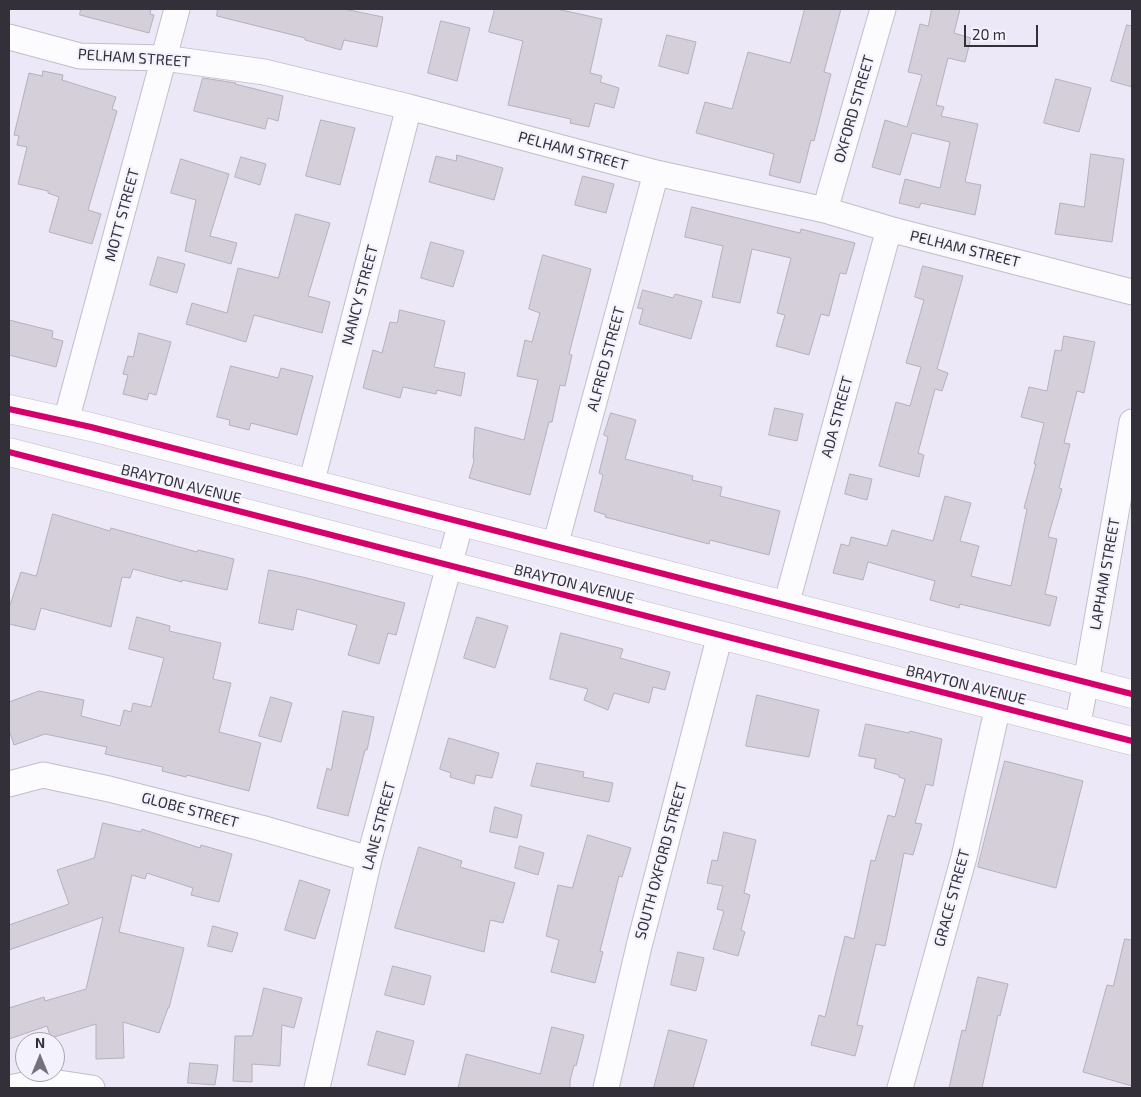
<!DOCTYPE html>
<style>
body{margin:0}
#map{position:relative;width:1141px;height:1097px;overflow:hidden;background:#ece8f7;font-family:"Exo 2",sans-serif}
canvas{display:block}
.frame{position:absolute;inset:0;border:10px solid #33303a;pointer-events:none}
.north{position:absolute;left:15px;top:1032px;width:50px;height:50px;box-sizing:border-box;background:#f4f2fd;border:1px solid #a7a4af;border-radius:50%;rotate:0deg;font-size:14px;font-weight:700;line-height:20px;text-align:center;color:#33303a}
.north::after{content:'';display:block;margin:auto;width:18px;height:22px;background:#74707c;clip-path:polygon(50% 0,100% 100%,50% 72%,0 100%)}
.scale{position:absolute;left:964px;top:25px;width:74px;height:22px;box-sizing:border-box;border:2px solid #33303a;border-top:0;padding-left:6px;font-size:15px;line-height:18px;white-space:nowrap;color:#33303a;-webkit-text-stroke:4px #f4f2fd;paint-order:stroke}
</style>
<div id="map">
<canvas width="1141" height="1097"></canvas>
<div class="frame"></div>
<div class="north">N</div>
<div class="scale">20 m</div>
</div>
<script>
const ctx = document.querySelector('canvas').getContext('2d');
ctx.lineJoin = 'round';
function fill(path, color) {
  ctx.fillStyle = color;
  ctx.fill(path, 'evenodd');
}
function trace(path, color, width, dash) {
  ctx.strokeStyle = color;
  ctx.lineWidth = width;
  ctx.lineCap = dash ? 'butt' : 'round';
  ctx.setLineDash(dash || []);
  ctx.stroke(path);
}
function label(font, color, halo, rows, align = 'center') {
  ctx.font = font + ' "Exo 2",sans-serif';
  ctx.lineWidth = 4.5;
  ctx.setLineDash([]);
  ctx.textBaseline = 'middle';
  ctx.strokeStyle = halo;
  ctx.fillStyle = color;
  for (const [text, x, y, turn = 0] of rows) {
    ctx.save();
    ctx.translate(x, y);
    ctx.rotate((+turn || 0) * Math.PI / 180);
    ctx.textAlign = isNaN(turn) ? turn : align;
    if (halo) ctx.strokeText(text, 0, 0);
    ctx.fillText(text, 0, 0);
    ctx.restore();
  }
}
const building = new Path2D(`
 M81,9H151L150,14L154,15L149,33L80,15Z
 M218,9H344L383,17L377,47L344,40L341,50L305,40V38L217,16Z
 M495,9H557L602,19L590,73L602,76L600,82L619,88L614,108L595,103L589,127L570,123L571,119L508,105L523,41L489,32Z
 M805,9H841L824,72L831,74L814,141L811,140L800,183L769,175L774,154L696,133L705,102L732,109L748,52L790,63Z
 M932,9H960L954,33L971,38L965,62L948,58L936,105L944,107L941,116L978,124L965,182L981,185L975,215L921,203L919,208L899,203L905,179L940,188L950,142L912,133L900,175L872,167L885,120L907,127L922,75L908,72L920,24L928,26Z
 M441,21L470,28L457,81L428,73Z
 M1127,25L1132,26V87L1111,81Z
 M667,35L696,42L688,74L659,66Z
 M43,71L63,75L62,80L116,97L112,109L117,111L88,210L101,214L92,244L49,232L59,197L48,193V191L18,184L27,147L17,145L19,136L14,135L29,73L42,76Z
 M203,78L236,83L235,84L283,96L278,121L268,118L265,129L194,111Z
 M1056,79L1091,88L1079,132L1044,123Z
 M321,120L355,128L340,185L306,176Z
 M1091,154L1124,159L1112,242L1055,234L1060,203L1084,207Z
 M457,155L503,168L494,200L429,182L436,156L456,161Z
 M241,157L266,164L260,185L235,177Z
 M181,159L229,174L210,236L237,243L231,264L185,251L196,200L171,193Z
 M583,176L614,184L606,213L575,205Z
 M692,207L800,233L801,229L855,243L846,274L840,273L829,316L821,314L809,355L776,346L785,315L777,313L791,258L752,249L740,303L712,297L723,246L685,237Z
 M296,214L330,223L308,296L330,302L322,333L254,315L246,342L186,324L192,303L227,313L238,268L278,278Z
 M431,242L464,251L453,287L421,278Z
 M543,255L591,269L569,354L572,355L565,386L560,385L552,422H549L530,495L469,478L474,461L473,457L475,427L524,440L538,380L517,376L525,340L532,342L540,313L529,309Z
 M158,257L185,264L177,293L150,285Z
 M923,266L963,276L937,369L948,373L942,391L935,389L918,453L924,455L919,477L879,466L896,402L910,406L921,367L906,363L924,300L915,297Z
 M643,290L673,298L675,294L702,301L691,339L639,324L643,309L638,308Z
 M400,310L445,321L434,367L465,373L461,396L437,390L436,394L403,387L400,398L363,388L373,350L382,353L390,322L397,323Z
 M9,320L53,331L52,338L63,341L56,367L9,355Z
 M139,333L171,342L156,395L149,393L147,400L123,394L128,375L123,374L128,356L133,357Z
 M1064,336L1095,342L1084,393L1077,391L1064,443L1070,444L1059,488L1062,489L1048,537L1057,539L1045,594L1057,597L1050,626L960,604L959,608L930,600L935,581L868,562L863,580L833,573L841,544L849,546L851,537L887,546L892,530L933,541L945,496L971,503L960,541L979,546L971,576L1011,586L1027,509L1024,508L1036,464H1034L1044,423L1021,417L1029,387L1047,391L1055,350L1061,351Z
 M231,366L278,378L281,368L313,376L297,435L251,423L249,430L229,425L230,420L217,417Z
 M775,408L803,414L797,441L769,435Z
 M611,413L636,420L625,459L693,476L692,480L722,487L720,496L780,511L769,555L710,540L709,544L605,517L606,515L594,511L603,475L599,473L608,437L604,435Z
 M850,474L872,479L867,500L845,494Z
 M53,514L110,531L111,528L197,552L198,550L234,559L227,590L182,580V582L133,569L130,578L122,577L111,627L41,608L35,630L9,624V608L21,572L36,576Z
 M269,570L307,578L405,603L396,635L388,633L379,664L348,655L357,625L297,609L293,630L259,623Z
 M137,617L170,626L169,631L221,643L213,679L231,683L219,732L261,743L249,791L187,775L186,777L162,771L163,767L105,754L107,747L45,734L14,745L9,730V702L39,691L84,700L81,716L120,726L124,710L131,712L133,703L151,707L164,658L129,649Z
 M477,617L508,626L495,668L464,658Z
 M561,633L623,649L620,658L670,672L665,690L653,687L649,703L614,693L608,710L584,700L588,689L550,679Z
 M757,695L819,710L809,757L746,746Z
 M271,697L292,703L281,742L259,736Z
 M343,711L374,717L367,750H365L348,816L317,808L327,768L331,770Z
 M866,724L909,733L910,731L942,739L933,786L926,784L915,823L922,824L913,855L904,853L885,946L876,944L857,1025L863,1026L855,1056L811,1045L819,1015L825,1017L845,936L854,939L871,860L875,861L888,815L895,817L905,779L899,777V775L874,768L876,759L859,756Z
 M449,738L499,753L492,778L476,775L474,784L450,777L451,773L440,769Z
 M1005,761L1083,781L1056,888L978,867Z
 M537,763L584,772L583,777L613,783L609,802L531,786Z
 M495,807L522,815L517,838L490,832Z
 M103,823L141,832L142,829L200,848L201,845L232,854L219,902L191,895L193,888L147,873L145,879L132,875L119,932L184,948L169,1008H168L159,1033L123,1022L124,1058L96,1059V1024L51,1038L47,1026L9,1039V1008L44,997L45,1001L86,989L103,917L9,950V925L69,904L57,870L94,858Z
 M724,832L756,840L744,893L750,895L741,930L745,932L738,956L713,949L724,911L717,909L723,886L707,883L712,860L717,861Z
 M588,835L631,848L622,877L619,876L600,951L603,952L595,983L551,972L559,940L546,936L558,885L572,888Z
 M520,846L544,853L538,875L515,868Z
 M419,847L462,861L460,867L515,883L503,923L490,920L484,952L395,928Z
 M300,880L330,890L315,939L285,930Z
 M213,926L238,933L232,952L208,946Z
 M1125,939L1132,940V1086L1083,1072L1107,985L1113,986Z
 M678,952L704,958L696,991L671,985Z
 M393,966L431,976L424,1005L385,995Z
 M978,977L1008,984L1000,1016L998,1015L982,1088H949L962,1030L965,1031Z
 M264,988L302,998L294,1028L282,1025L280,1066L252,1064V1082L233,1081L235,1036H252Z
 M552,1027L584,1035L576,1066L574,1065L570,1081V1088H458L466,1054L540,1074Z
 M669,1030L707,1040L693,1088H654Z
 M377,1031L414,1041L405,1075L368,1065Z
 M190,1063L218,1065L215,1085L188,1083Z`);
fill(building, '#d4cfd9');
trace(building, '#b5b0ba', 1);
const minor = new Path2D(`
 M9,37L80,56L164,58L264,72L409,107L656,173L825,210L889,229L1132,292
 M825,210L883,9
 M66,421L177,9
 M311,484L409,107
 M555,546L656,173
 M786,605L889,229
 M1077,727L1086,682L1132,422
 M9,784L43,775L109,789L261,828L369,859
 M9,1088L45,1081L92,1088
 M317,1088L369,859L461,522
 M606,1088L639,946L720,635
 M900,1088L964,857L998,706`);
const major = new Path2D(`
 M9,409L91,427L1132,694
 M9,452L1132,741`);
trace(minor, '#c1bec9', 27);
trace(major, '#c1bec9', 29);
trace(minor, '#fcfcfe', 25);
trace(major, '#fcfcfe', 28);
trace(new Path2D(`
 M9,409L91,427L1132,694
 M9,452L1132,741`), '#d6006c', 6);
label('15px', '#33303a', '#f4f2fd', [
 ["PELHAM STREET",134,58,4],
 ["OXFORD STREET",854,109,-74],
 ["PELHAM STREET",573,151,15],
 ["MOTT STREET",122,215,-75],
 ["PELHAM STREET",965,249,14],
 ["NANCY STREET",360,295,-75],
 ["ALFRED STREET",606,359,-75],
 ["ADA STREET",837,417,-75],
 ["BRAYTON AVENUE",181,484,14],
 ["LAPHAM STREET",1105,574,-80],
 ["BRAYTON AVENUE",574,584,14],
 ["BRAYTON AVENUE",966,685,14],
 ["GLOBE STREET",190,810,15],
 ["LANE STREET",379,826,-75],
 ["SOUTH OXFORD STREET",661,861,-75],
 ["GRACE STREET",952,898,-75]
]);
</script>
